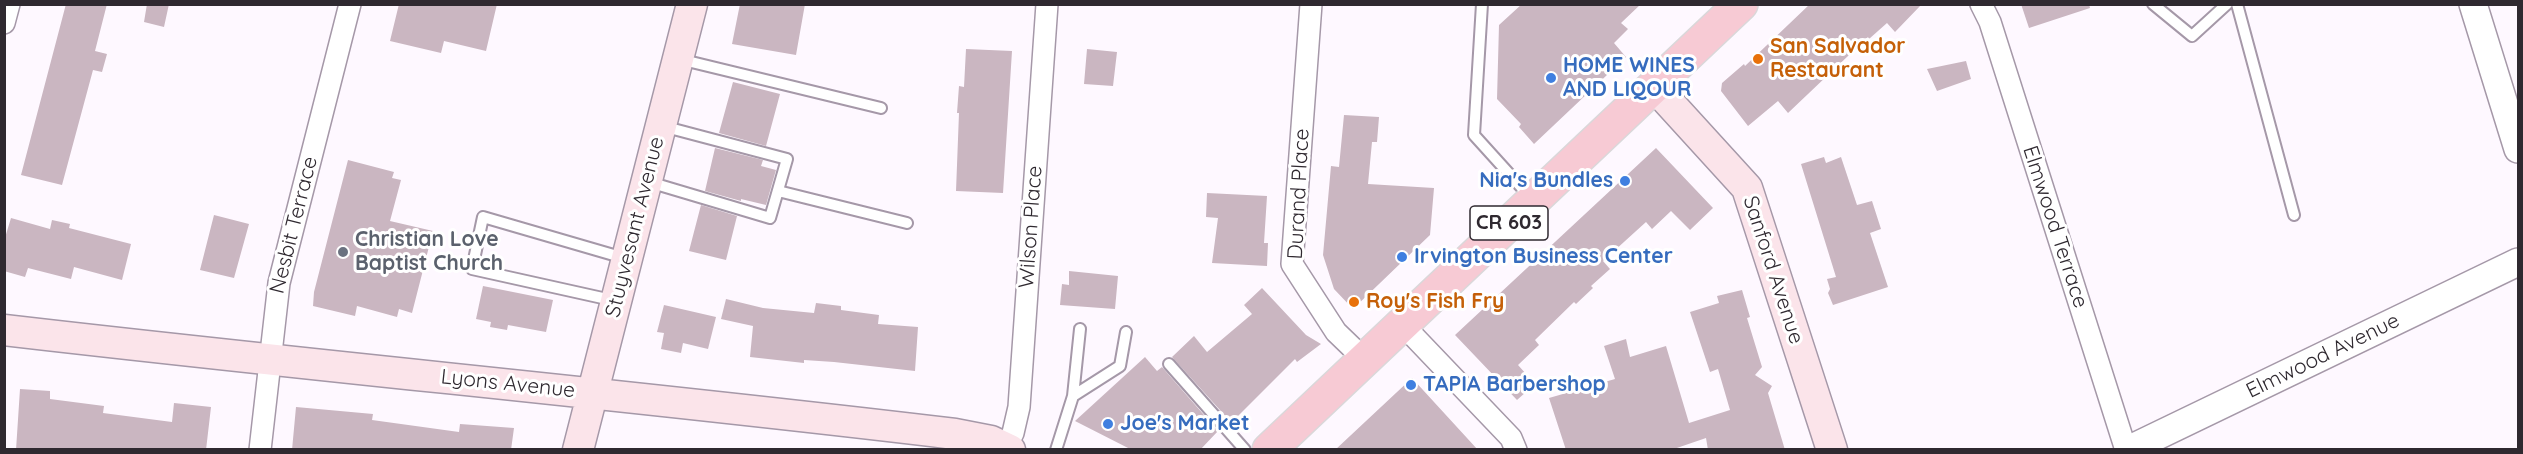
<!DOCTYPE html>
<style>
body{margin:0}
#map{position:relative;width:2523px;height:454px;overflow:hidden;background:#fef8ff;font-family:Quicksand,sans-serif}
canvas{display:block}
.frame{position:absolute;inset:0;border:6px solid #2f2930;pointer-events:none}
</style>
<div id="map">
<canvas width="2523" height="454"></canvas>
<div class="frame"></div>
</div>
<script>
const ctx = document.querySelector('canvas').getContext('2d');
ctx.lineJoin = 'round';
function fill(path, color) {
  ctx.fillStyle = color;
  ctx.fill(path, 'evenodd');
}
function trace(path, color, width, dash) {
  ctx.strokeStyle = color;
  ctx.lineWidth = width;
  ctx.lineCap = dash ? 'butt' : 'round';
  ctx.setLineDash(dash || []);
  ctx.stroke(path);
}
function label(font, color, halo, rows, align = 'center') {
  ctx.font = font + ' Quicksand,sans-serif';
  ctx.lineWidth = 6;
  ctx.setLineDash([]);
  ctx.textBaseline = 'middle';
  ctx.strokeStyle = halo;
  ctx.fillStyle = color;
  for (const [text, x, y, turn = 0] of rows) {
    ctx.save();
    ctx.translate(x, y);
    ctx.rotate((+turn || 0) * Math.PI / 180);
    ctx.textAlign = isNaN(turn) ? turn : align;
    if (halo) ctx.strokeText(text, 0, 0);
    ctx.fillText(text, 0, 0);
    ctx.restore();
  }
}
fill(new Path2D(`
 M66,4H107L95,51L107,54L102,72L93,70L62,185L21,175Z
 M147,4H169L164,27L144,22Z
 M399,4H497L486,51L444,41L441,53L390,41Z
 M740,4H805L796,55L732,44Z
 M1522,4H1641L1621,23L1628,29L1614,43L1626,57L1534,144L1519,127L1521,124L1497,99L1499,25Z
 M1810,4H1922L1895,32L1887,23L1869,39L1868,37L1788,113L1778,101L1748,126L1721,91L1722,83L1744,64L1745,66Z
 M2021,4H2089L2090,8L2029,28Z
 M966,49L1012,51L1003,193L956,191L959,113H957L959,86L964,87Z
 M1087,49L1117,52L1113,86L1084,84Z
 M1966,61L1971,79L1937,91L1927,69Z
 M733,82L780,94L766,146L719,133Z
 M1344,115L1379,117L1377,142H1372L1368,184L1434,188L1430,235L1353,309L1334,289L1323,255L1331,166L1339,167Z
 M715,148L763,160L761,166L776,170L766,205L741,199V201L705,191Z
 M1656,148L1713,208L1690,230L1671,211L1652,229L1646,222L1603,261L1610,269L1591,286L1593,288L1576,304L1574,302L1535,340L1539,345L1518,365L1535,384L1517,400L1455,335Z
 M1824,157L1826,163L1841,157L1857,205L1872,201L1881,229L1870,233L1888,287L1833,305L1828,293L1830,289L1827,279L1836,277L1801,164Z
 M348,160L394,172L392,178L401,180L390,221L433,231L412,313L399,309L397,317L357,306L355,316L313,306L314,292Z
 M1207,193L1267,196L1264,243H1268L1267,266L1212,263L1218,218L1206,217Z
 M701,205L737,216L726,260L689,251Z
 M214,215L249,224L234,278L200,270Z
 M11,218L50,229L52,220L70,224L69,228L131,244L122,280L74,267L71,279L28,268L25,277L4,271V241Z
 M1069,271L1118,276L1115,309L1060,305L1062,284L1069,285Z
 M483,286L553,300L546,332L508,325L507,330L490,327L491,322L476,319Z
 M1262,288L1306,335L1321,344L1297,362L1295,359L1237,417L1234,415L1229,420L1172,357L1194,336L1207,352L1252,314L1244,305Z
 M1742,290L1750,317L1747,318L1762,367L1755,375L1772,386L1768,393L1785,450H1708L1706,438L1671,450H1566L1549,398L1615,379L1604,346L1626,339L1630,357L1666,346L1689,423L1730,410L1718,369L1710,372L1690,312L1719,303L1717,296Z
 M726,299L763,308L814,313L816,303L841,306V310L879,315L878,324L918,327L915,371L834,362L804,360V363L750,357L753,326L721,319Z
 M664,305L716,317L708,349L683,343L681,353L661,349L664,333L657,332Z
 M1145,357L1157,371L1162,367L1218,431L1200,450H1132L1075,421Z
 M1412,378L1478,450H1335Z
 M20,389L50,391V399L104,406L103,413L172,422L174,403L211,407L206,450H16Z
 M296,407L373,414L372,420L459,432L460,424L514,428L511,450H292Z`), '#cab6c1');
const service = new Path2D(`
 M1482,4L1474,135L1531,198
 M2153,4L2192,36L2227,4
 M2237,4L2294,215
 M679,59L881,108
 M649,182L770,218L787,159L662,126
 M778,191L907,223
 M616,301L472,269L483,217L624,258
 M1169,364L1245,450
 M1073,396L1120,366L1126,332
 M1056,450L1073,396L1080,329`);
const minor = new Path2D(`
 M1311,4L1292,264L1336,332L1364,359
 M1981,4L1990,22L2126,450
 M4,23L9,4
 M1403,325L1511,438L1516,450
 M1006,447L1013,433L1019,407L1047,4
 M260,450L279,283L350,4`);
const tertiary = new Path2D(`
 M2473,4L2518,149
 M2128,450L2518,262`);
const secondary = new Path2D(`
 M1654,86L1747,188L1832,450
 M4,330C321,367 639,396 955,434L991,441L1010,450
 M578,450L692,4`);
const primary = new Path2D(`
 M1269,450L1741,4`);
trace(service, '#a598a8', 14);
trace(minor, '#a598a8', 24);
trace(tertiary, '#a598a8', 30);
trace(secondary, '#a598a8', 33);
trace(primary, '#dad8da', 36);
trace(service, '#fff', 10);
trace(minor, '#fff', 21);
trace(tertiary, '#fff', 27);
trace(secondary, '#fbe4ea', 30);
trace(primary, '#f7cad4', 33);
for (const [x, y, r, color] of [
 [1758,59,6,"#e8710a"],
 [1551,78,6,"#3f7fe0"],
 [1625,181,6,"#3f7fe0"],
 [343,252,6,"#6b7280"],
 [1402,257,6,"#3f7fe0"],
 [1354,302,6,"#e8710a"],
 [1411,385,6,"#3f7fe0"],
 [1108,424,6,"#3f7fe0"]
]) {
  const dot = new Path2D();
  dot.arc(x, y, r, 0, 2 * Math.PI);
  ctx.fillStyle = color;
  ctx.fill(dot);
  trace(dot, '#fff', 2);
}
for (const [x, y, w] of [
 [1509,223,78]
]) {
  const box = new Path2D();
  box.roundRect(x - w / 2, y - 17, w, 34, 4.5);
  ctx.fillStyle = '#fff';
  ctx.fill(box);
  trace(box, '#2f2930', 1.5);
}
label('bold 20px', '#2f2930', null, [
 ["CR 603",1509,223]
]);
label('bold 21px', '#c56008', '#fff', [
 ["San Salvador",1770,47],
 ["Restaurant",1770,71],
 ["Roy's Fish Fry",1366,302]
], 'left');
label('bold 21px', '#366cbe', '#fff', [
 ["HOME WINES",1563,66],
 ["AND LIQOUR",1563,90],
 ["Nia's Bundles",1613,181,"right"],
 ["Irvington Business Center",1414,257],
 ["TAPIA Barbershop",1423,385],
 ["Joe's Market",1120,424]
], 'left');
label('21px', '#2f2930', '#fff', [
 ["Durand Place",1299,194,-87],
 ["Nesbit Terrace",294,225,-76],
 ["Stuyvesant Avenue",635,227,-76],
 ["Wilson Place",1031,227,-86],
 ["Elmwood Terrace",2055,227,72],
 ["Sanford Avenue",1773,270,72],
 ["Elmwood Avenue",2323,356,-26],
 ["Lyons Avenue",508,384,6]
]);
label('bold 21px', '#5b616d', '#fff', [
 ["Christian Love",355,240],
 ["Baptist Church",355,264]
], 'left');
</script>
